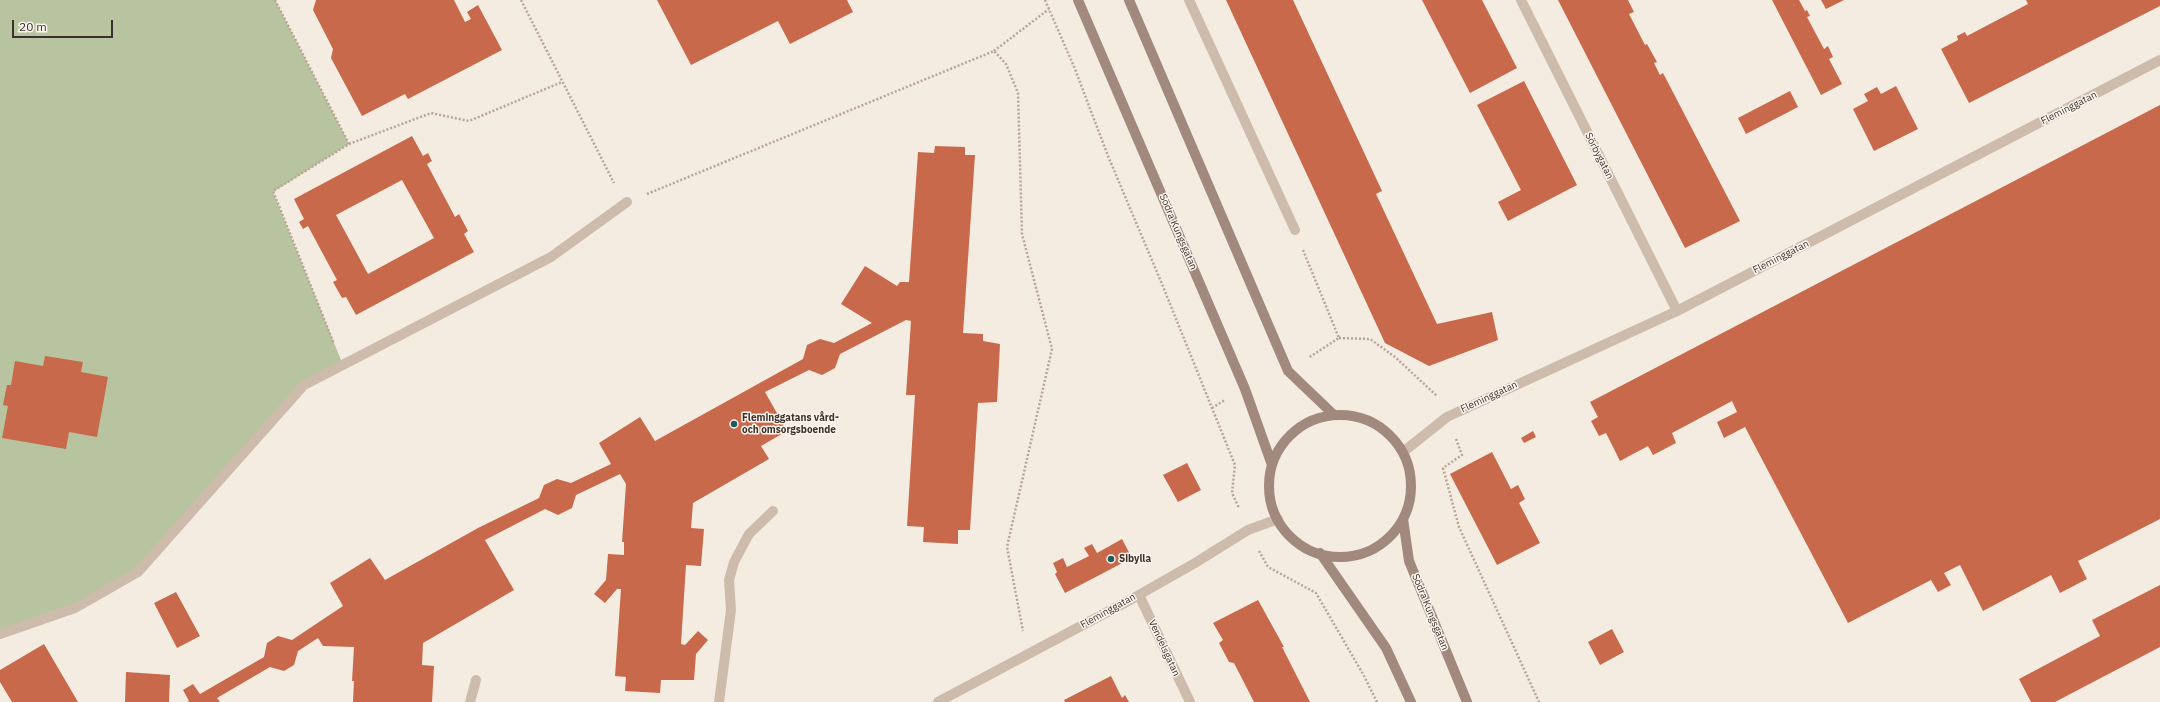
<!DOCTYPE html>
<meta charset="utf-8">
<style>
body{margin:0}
#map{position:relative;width:2160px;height:702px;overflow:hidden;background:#f4ebe1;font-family:"IBM Plex Sans",sans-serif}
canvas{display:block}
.scale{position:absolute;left:12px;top:20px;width:101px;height:18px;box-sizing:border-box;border:2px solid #3b302b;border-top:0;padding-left:5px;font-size:12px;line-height:14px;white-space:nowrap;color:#3b302b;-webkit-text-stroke:3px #fbf5ee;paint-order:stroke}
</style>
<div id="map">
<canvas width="2160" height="702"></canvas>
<div class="scale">20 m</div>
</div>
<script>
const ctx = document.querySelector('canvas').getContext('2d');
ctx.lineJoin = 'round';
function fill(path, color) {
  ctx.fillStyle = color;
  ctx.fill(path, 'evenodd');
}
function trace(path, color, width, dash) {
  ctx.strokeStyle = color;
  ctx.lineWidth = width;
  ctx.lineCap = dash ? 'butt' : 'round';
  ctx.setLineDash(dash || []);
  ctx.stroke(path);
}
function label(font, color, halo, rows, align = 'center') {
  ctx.font = font + ' "IBM Plex Sans",sans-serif';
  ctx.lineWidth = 3;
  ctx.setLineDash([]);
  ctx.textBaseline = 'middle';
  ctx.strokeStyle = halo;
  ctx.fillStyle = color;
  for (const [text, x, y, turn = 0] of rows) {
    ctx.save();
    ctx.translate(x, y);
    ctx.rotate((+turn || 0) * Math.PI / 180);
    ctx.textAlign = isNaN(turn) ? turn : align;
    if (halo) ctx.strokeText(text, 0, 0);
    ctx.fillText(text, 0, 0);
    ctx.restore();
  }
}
fill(new Path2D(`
 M0,0H275L349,144L273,192L343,365L303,385L138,572L75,608L0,636Z`), '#b8c4a0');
fill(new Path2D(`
 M316,0H454L465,22L471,19L467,12L478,5L502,50L408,99L405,94L362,116L331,58L333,49L313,10Z
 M657,0H847L853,12L790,44L778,21L691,65Z
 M1226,0H1293L1382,191L1376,194L1437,324L1492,312L1498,340L1429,366L1385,343Z
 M1422,0H1482L1517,68L1470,93Z
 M1558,0H1628L1634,12L1629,14L1645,45L1647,44L1657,62L1654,63L1660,75L1663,73L1740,221L1685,248Z
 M1772,0H1799L1805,11L1807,10L1810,16L1807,17L1824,49L1828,46L1833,57L1829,59L1842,84L1821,95Z
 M1821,0H1844L1826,9Z
 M2026,0H2160V6L1969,103L1941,49L1958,40L1957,36L1965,32L1967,36L2028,4Z
 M1524,81L1577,185L1508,221L1498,202L1521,190L1477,105Z
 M1896,86L1918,129L1874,151L1853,109L1868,101L1864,94L1877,87L1881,94Z
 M1790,91L1798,107L1746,134L1738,118Z
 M2160,105V519L2078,561L2087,579L2060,593L2051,575L1983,611L1960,565L1944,573L1951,585L1938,592L1931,580L1848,623L1745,427L1724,438L1717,422L1737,412L1732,401L1672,433L1676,443L1653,455L1648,446L1620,461L1606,433L1599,436L1591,421L1598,417L1590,402Z
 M412,136L423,156L428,153L432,161L427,164L455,217L459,214L468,231L464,234L474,252L356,315L346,297L342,298L333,282L337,280L308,226L303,229L299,222L304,219L294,199ZM402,180L434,238L368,274L336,215Z
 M935,146L965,147V155H975L963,333L983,334V341L1000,344L997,402L978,403L970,530H958V544L923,542L924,527L907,526L915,395H906L911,321L906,320L840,354L835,368L822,375L809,370L765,392L787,431L761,446L769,459L693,503L691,528L704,529L701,566L686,565L681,644L685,645L698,631L708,640L696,654L694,680H661L660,693L625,691L626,677L615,676L621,589H617L605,603L594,594L606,580L608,554L624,555V542H622L626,484L620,474L576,495L572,508L558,515L545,509L485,540L514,590L423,643L422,665L434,666L432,702H353L354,681H352L354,647L323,646L318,638L298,651L294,665L284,671L270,667L217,698L220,702H187L189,701L183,690L193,684L200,694L264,657L267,643L278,636L292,640L343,606L330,583L370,558L385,580L478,528L539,498L544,485L557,479L571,483L611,464L599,443L640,417L655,441L803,359L807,345L820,339L834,343L872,323L841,304L865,266L897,286L900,282H909L918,152L934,153Z
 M45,356L83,362L81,372L108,377L97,437L69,432L66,449L2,438L8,406L3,405L7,385H11L15,361L43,366Z
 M1533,431L1536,437L1524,443L1521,438Z
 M1492,452L1511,489L1518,485L1525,499L1519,503L1540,543L1497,565L1450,474Z
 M1187,463L1201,490L1178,502L1163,475Z
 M1122,539L1132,558L1065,593L1055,574L1057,572L1053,563L1063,558L1067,567L1089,556L1084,548L1092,544L1097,553Z
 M2160,585V647L2055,702H2031L2019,679L2100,636L2092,620Z
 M176,592L200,636L177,648L154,603Z
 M1258,600L1284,647H1282L1310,702H1254L1234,663L1229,662L1219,643L1223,640L1213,623Z
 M1612,629L1624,652L1600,665L1588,642Z
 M44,644L78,702H12L0,682V670Z
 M126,672L170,675L169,702H125Z
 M1111,676L1122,698L1125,695L1129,702H1065L1064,700Z`), '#c8694b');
trace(new Path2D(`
 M275,0L349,144L273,191L334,344
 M521,0L614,183
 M1045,0L1075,69L1108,156L1162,284L1235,465L1232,493L1239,508
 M994,51L1049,9
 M349,144L431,113L469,121L562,82
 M647,194L994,51L1006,64L1018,93L1022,234L1052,349L1007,547L1023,631
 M1303,250L1339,338L1308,358
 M1339,338L1370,339L1395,357L1437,396
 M1212,408L1225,400
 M1456,439L1462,455L1443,468L1459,527L1539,702
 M1259,551L1268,567L1316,593L1363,674L1377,702`), '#b9a596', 2.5, [2, 2]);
trace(new Path2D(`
 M0,634L75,608L138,572L304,385L551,257L627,202`), '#cdbbac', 10);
trace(new Path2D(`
 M1189,0L1295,230
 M1521,0L1677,311
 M1403,452L1447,417L1677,311L2160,60
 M1139,595L1190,702
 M470,702L476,680
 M719,702L731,610L729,580L734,562L749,534L773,511
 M938,702L1130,600L1195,563L1248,530L1278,519`), '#cdbbac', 10);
trace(new Path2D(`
 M1078,0L1245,389L1272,465
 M1129,0L1288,371L1334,415
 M1269 486a71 71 0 1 1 142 0a71 71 0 1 1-142 0Z
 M1403,519L1409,561L1467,702
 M1320,553L1386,648L1411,702`), '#a18a7d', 10);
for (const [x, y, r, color] of [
 [734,424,4,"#1f5a5e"],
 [1111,559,4,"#1f5a5e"]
]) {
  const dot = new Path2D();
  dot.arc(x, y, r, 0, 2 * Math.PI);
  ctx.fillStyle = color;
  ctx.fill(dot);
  trace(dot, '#fbf5ee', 1.5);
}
label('10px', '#3b302b', '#fbf5ee', [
 ["Fleminggatan",2069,108,-27],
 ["Sörbygatan",1599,156,63],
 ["Södra Kungsgatan",1178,232,67],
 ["Fleminggatan",1781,257,-27],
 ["Fleminggatan",1489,397,-25],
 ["Fleminggatan",1108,611,-29],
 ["Södra Kungsgatan",1430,612,68],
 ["Vendelsgatan",1164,648,65]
]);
label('bold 10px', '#3b302b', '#fbf5ee', [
 ["Fleminggatans vård-",742,418],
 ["och omsorgsboende",742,430],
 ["Sibylla",1119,559]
], 'left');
</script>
